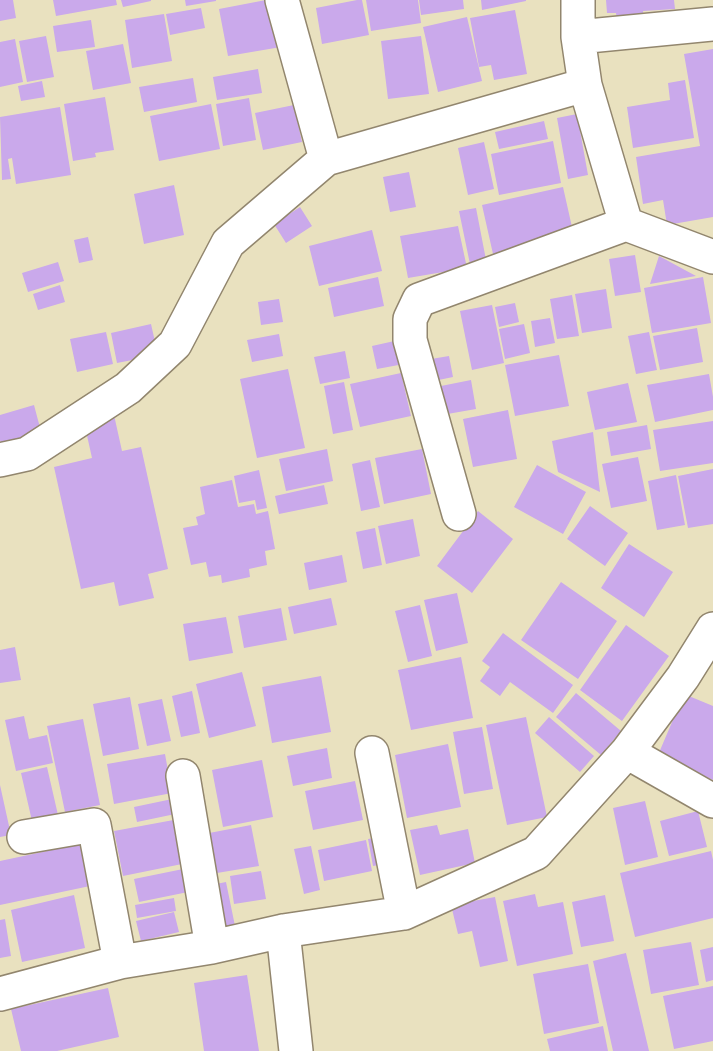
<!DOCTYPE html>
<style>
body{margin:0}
canvas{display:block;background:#e9e1bf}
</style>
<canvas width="713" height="1051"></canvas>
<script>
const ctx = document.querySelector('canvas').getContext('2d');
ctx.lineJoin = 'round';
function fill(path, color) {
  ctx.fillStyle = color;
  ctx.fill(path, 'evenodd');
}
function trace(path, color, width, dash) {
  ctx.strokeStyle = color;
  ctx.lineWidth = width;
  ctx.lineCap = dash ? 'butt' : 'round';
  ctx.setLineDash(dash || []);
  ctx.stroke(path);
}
fill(new Path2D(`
 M0,0H13L16,18L0,21Z
 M53,0H116L117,5L56,16Z
 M121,0H151V1L123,7Z
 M185,0H216V1L186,6Z
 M266,0L281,47L228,56L219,9Z
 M357,0H362L369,35L322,44L316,8Z
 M366,0H418L421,23L371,31Z
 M419,0H463L464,9L421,15Z
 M481,0H526V1L482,10Z
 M606,0H674L675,9L643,11L644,19L617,20L616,13H607Z
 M201,8L205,28L170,35L166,14Z
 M515,10L527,74L494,80L491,65L479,67L470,18Z
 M164,14L172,61L132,68L125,20Z
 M467,17L482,81L438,92L423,27Z
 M91,20L95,47L57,52L53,26Z
 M46,36L54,77L27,82L19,41Z
 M421,36L429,94L388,99L381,41Z
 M15,39L23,82L0,87V42Z
 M123,44L131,83L93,90L86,51Z
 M713,49V217L667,225L663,200L643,204L636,157L700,146L684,54Z
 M258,69L262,93L217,100L213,77Z
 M193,78L197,102L144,112L139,87Z
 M685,80L694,138L633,148L627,107L670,100L668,83Z
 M42,81L45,97L21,101L18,86Z
 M105,97L114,150L95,153L96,157L73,161L64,104Z
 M249,98L256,140L223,146L216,104Z
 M211,104L220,149L159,161L150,116Z
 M294,105L302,142L263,150L255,113Z
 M60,107L71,175L16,184L12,158L8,159L11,179L2,180L0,117Z
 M577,114L588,175L568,179L557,118Z
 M544,121L548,139L499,149L495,132Z
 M553,141L561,183L499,195L491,154Z
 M484,142L494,189L468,195L458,148Z
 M409,172L416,207L390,212L383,177Z
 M174,185L184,235L144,244L134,194Z
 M563,187L574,236L493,254L482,205Z
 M300,207L312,226L286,243L274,224Z
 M476,208L487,265L471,269L459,211Z
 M458,226L467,268L408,278L400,236Z
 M372,230L382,271L319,286L309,246Z
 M88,237L93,260L79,263L74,240Z
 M635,255L641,292L615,296L609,259Z
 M659,256L696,276L650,284Z
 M58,262L64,281L28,292L22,273Z
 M378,277L384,306L334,317L328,288Z
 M703,277L711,323L652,333L644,288Z
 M60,285L65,302L38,310L33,294Z
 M606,289L612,328L582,333L575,294Z
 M572,295L579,336L557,339L550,299Z
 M279,299L283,322L261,325L258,302Z
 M515,303L519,322L499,327L495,307Z
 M492,305L504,363L472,370L460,311Z
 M550,318L555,343L535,347L531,321Z
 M151,324L158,355L117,363L111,333Z
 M524,324L530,353L505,359L499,329Z
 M697,328L703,362L660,370L653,336Z
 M106,332L113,364L77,372L70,339Z
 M649,332L657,370L636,374L628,336Z
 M279,334L283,356L252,362L247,340Z
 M399,340L404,364L377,369L372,346Z
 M345,351L350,378L320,384L314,357Z
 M559,355L569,406L515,416L505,365Z
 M449,356L453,377L429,382L425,360Z
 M288,369L305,448L257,458L240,379Z
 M401,373L411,416L360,427L350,384Z
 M709,374L713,397V410L655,422L647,385Z
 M471,380L476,409L436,416L431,388Z
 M344,382L353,430L333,434L324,386Z
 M628,383L637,422L595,430L587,392Z
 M34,405L43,439L3,450L0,440V415Z
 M508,410L517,459L473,467L463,419Z
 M114,415L122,451L141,447L168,569L148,574L154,598L119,606L114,582L81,589L54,467L92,458L84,422Z
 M713,421V463L660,471L653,430Z
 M647,425L651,449L611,456L607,432Z
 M593,432L600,492L558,472L552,441Z
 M327,449L333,481L286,491L279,459Z
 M422,449L431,494L384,504L375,458Z
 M638,457L647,501L611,508L602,464Z
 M370,460L380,507L361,511L352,464Z
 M537,465L586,492L563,534L514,507Z
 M713,469V524L688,528L678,476Z
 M259,470L267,508L257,510L255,500L239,503L234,476Z
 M676,475L685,525L657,530L648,481Z
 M232,480L238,507L254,504L256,514L268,511L275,549L265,551L267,565L249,569L250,577L222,583L221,575L209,577L206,562L191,565L183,528L198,525L196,517L205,514L200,487Z
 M324,485L328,504L279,514L275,496Z
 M590,506L628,533L605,566L567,539Z
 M478,511L513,539L472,593L437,566Z
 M413,519L420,556L386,564L378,526Z
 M375,528L382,565L363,569L356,532Z
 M629,544L673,572L644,617L601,588Z
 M342,555L347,582L309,590L304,563Z
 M561,582L617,621L578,679L521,640Z
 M457,593L468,643L436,651L424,600Z
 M331,598L337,625L294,634L288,607Z
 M420,605L432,656L408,662L395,611Z
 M281,608L287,640L244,648L238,616Z
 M226,617L233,653L189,661L183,624Z
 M626,625L669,656L622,721L580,690Z
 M503,633L573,685L553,713L510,682L500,696L480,681L490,667L482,661Z
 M15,647L21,680L0,683V650Z
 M461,657L473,718L411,730L398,670Z
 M242,672L256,726L209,738L196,684Z
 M321,676L331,732L272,743L262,687Z
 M192,691L200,733L181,737L172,696Z
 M576,693L621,731L601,755L556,717Z
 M684,694L713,706V780L658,755Z
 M130,697L139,749L103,756L93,704Z
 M162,699L171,741L147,746L138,704Z
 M24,716L29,739L47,735L53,763L16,771L5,720Z
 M526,717L547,817L507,825L486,725Z
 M549,717L594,756L580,772L535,733Z
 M83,719L100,805L65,812L47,726Z
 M482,727L493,789L464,794L453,732Z
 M448,744L461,807L407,818L395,755Z
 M327,748L332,778L293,786L287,756Z
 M165,754L172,793L114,804L107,764Z
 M262,760L273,817L223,827L212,770Z
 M47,767L58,815L32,821L21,773Z
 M355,781L363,820L313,830L305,791Z
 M0,785L11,835L0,837Z
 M177,798L180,813L137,822L134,807Z
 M645,801L658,857L625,865L613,808Z
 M698,811L707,847L669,856L660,821Z
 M179,819L187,863L123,876L114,831Z
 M251,825L259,866L211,874L204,834Z
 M437,825L440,835L468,829L475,863L420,875L410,830Z
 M385,836L390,863L373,866L368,839Z
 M366,840L372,871L324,881L318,850Z
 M80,844L90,886L0,905V861Z
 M311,846L320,890L304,894L294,849Z
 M711,851L713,860V918L635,937L620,873Z
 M188,868L193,891L139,902L134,879Z
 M261,871L266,899L234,904L230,876Z
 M226,882L235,926L219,929L211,885Z
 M535,894L538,907L563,902L573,954L517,966L503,901Z
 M74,895L85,948L22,962L11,910Z
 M605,895L614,941L581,947L572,902Z
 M495,897L508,961L480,967L472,931L458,934L451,905Z
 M174,898L176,911L137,918L135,905Z
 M174,912L179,932L141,941L136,921Z
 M5,919L11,956L0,958V920Z
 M691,942L699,985L651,994L643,950Z
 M713,947V980L706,982L700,950Z
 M626,953L649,1051H613L593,961Z
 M588,964L599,1023L544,1034L533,974Z
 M247,975L259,1051H204L194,983Z
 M713,986V1041L674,1049L663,996Z
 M108,988L119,1037L57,1051H21L11,1009Z
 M603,1026L608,1051H550L547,1039Z`), '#caa9eb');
const minor = new Path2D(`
 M282,0L326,159L585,85
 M578,0V37L585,85L626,224L713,257
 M578,37L713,24
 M0,460L27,454L128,388L175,344L228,243L326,159
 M459,514L410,340V319L419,300L626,224
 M627,752L713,801
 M372,753L404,913
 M183,776L212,947
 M24,837L94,825L120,962
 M283,931L296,1051
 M0,994L120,962L212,947L283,931L404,913L536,853L627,752L683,677L713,629`);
trace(minor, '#92866e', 36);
trace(minor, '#fff', 33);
</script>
